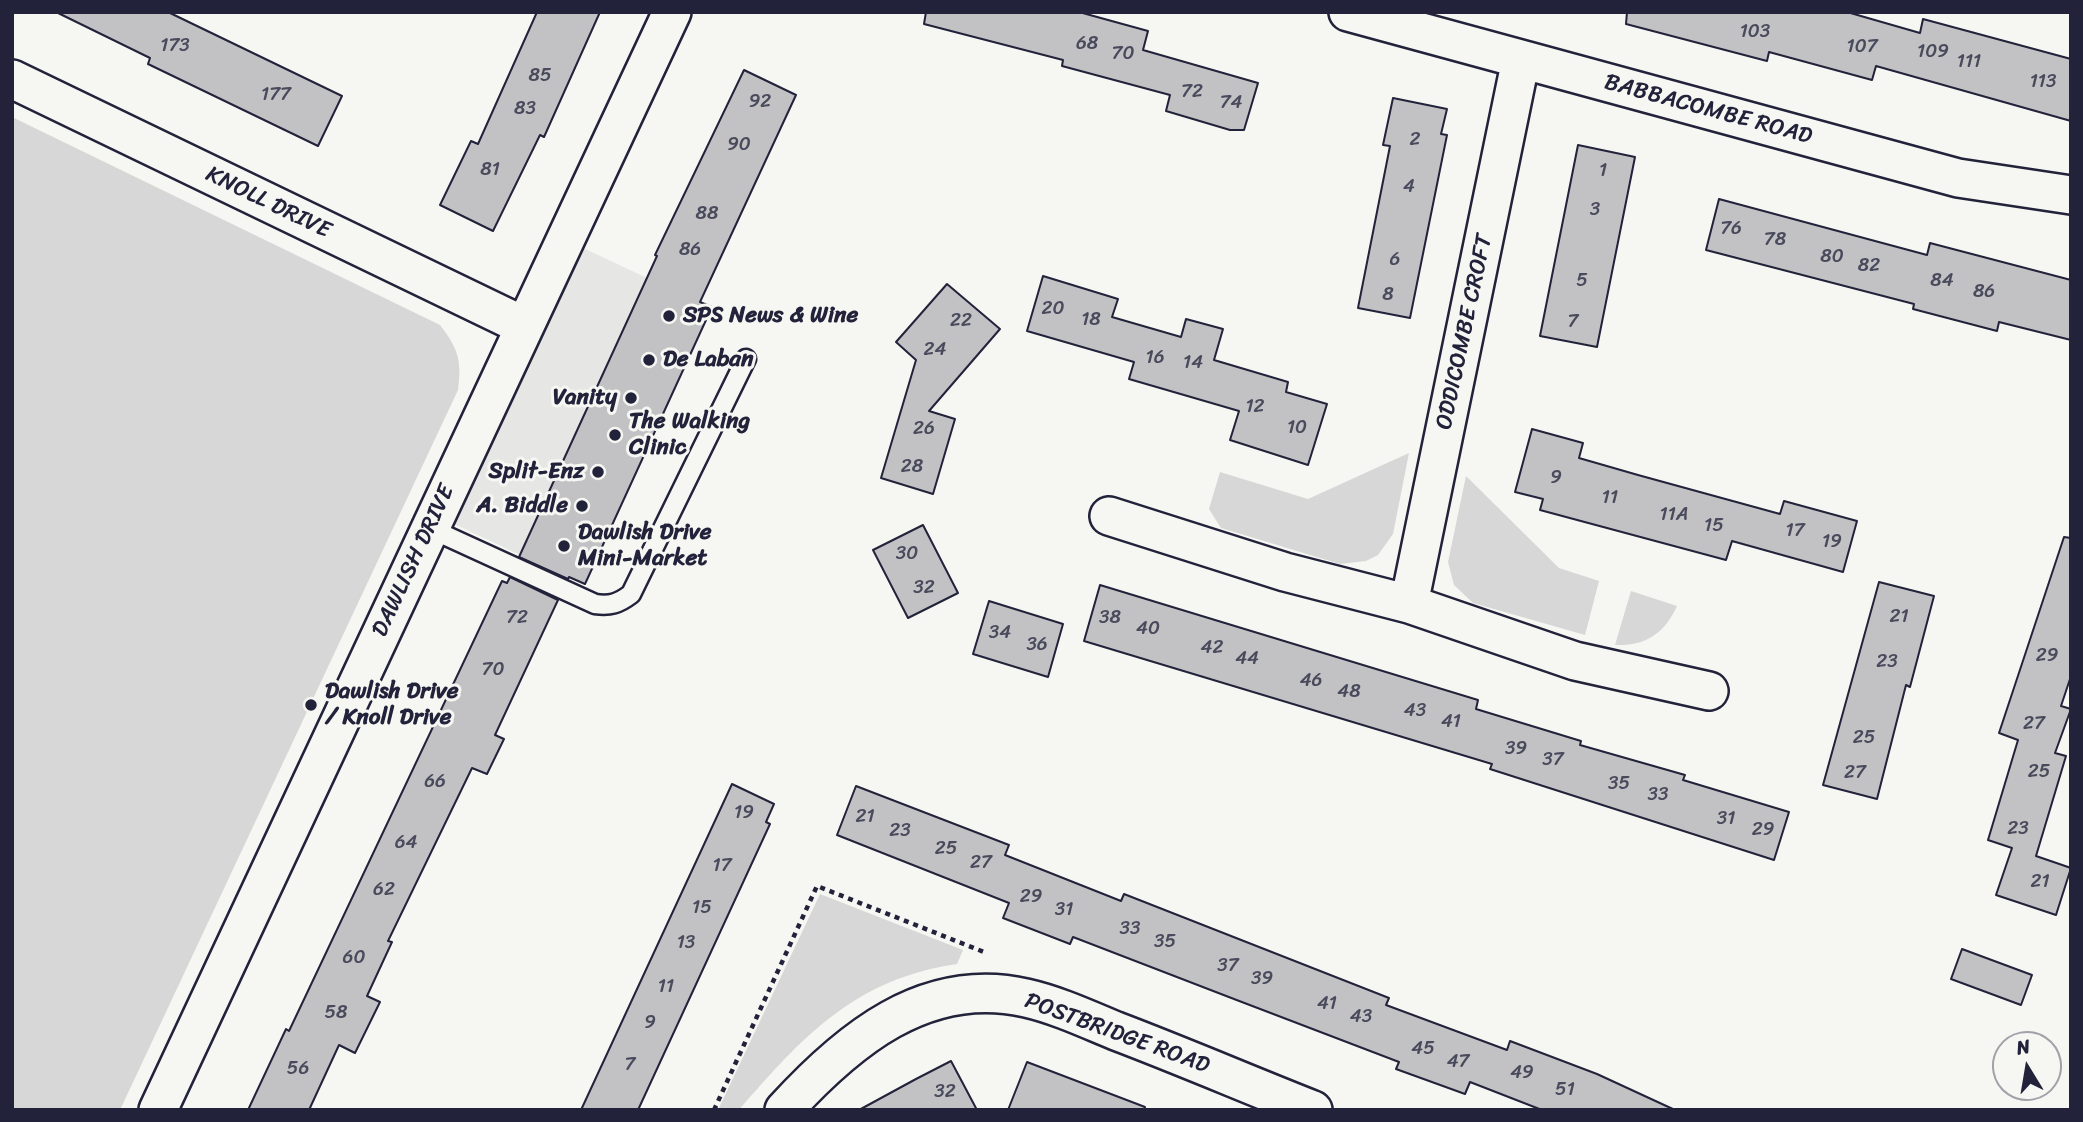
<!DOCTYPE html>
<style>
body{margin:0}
#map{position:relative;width:2083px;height:1122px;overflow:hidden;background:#f6f6f2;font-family:Sriracha,sans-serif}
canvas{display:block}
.frame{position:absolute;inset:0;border:14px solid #22223b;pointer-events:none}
.north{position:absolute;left:1992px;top:1031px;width:70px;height:70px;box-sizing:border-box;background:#f6f6f2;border:2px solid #a1a1a9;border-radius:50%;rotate:349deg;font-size:19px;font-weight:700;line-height:28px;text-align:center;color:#22223b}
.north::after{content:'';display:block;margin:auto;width:24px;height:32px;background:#22223b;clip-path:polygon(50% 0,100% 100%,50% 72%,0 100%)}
</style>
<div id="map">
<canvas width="2083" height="1122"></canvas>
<div class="frame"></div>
<div class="north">N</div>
</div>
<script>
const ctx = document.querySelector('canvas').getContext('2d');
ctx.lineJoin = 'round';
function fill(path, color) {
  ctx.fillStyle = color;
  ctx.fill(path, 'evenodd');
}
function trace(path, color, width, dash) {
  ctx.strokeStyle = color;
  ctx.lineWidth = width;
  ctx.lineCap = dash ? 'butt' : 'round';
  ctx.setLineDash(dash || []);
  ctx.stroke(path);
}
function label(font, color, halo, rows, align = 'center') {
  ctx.font = font + ' Sriracha,sans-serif';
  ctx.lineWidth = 6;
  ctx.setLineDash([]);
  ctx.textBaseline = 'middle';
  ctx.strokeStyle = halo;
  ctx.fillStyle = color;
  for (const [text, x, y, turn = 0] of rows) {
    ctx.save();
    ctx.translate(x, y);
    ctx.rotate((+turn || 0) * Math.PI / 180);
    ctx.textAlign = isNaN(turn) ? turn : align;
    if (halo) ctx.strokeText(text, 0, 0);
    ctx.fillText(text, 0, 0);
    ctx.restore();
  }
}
fill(new Path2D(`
 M564,239L647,278L520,555L435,515Z`), '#e6e6e4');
fill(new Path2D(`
 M12,117L440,325C458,348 462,361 458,390L120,1110H12Z
 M1409,453L1393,534L1378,555L1366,561L1340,564L1221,528L1209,509L1220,472L1308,499Z
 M1466,476L1559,568L1599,581L1585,635L1473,603L1454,585L1448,562Z
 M1631,591L1677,606C1664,634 1646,646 1615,645Z
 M820,894L963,950L957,964C855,979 803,1036 739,1110H718Z`), '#d7d7d7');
const building = new Path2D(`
 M56,12H168L342,96L318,146L148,64L150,58Z
 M537,12H600L544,137L540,135L493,231L440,205L471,141L478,144Z
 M926,12H1079L1148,31L1143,50L1258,83L1244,130H1230L1166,111L1170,95L1062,66L1063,60L924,24Z
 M1627,12H1847L1920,33L1923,19L2071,59V121L1876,66L1872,80L1769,52L1767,61L1626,24Z
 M744,70L796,95L700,302L712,307L585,584L569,577L568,579L519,557L657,256L655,255Z
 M1393,98L1447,109L1441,134L1447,135L1410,318L1358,308L1390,146L1383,145Z
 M1578,145L1635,157L1597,347L1540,336Z
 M1719,199L1927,255L1930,243L2071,280V340L1999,322L1997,331L1913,309L1914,304L1706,250Z
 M1043,276L1118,299L1112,317L1181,337L1186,319L1223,329L1214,360L1288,382L1286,392L1327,404L1308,465L1230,440L1239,411L1129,379L1134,362L1027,331Z
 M947,284L1000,329L929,411L955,419L933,494L881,478L916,360L896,342Z
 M1532,429L1583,443L1579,458L1638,475L1780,514L1784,501L1857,521L1843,572L1732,541L1726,560L1540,510L1543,499L1515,492Z
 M923,525L958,593L908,618L873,550Z
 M2064,537L2071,538V676L2061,706L2071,709L2055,753L2066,756L2036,856L2071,868L2056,915L1996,895L2012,848L1988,840L2018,740L1999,733Z
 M510,577L558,600L495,735L504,739L487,774L472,768L388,941L392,942L367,996L380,1002L355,1053L339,1045L309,1110H248L286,1029L289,1031L502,581L507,583Z
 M1879,582L1934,596L1910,687L1906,685L1877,799L1823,785Z
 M1100,585L1478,700L1476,709L1581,741L1580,745L1685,775L1683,780L1789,812L1774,860L1490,769L1492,764L1084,641Z
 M989,601L1063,624L1048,677L973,654Z
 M732,784L774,804L766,822L770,824L638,1110H581Z
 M856,786L1009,845L1005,855L1121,901L1124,894L1389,998L1386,1005L1507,1050L1510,1041L1597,1074L1675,1110H1542L1470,1082L1465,1094L1396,1069L1399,1062L1234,999L1073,937L1070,944L1003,918L1009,903L837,835Z
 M1962,949L2032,975L2021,1005L1951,979Z
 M951,1061L977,1110H859L916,1079Z
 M1027,1062L1145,1107L1144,1110H1008Z`);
fill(building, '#c2c2c4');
trace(building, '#22223b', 2);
const lane = new Path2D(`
 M429,528L595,604C610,606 618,604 631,594L746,359`);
const street = new Path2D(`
 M1348,12L1958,178L2071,195
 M12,79L524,326
 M1109,516L1285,572L1409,604L1575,661L1709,691
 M1409,604L1521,59
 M158,1110L672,12
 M784,1110C847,1041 925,975 1026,998C1057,1005 1087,1019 1116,1031C1182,1056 1247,1084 1313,1110`);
trace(lane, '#22223b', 23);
trace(street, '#22223b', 42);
trace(new Path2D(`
 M714,1110L817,886L984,952`), '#22223b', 4.5, [5, 5]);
trace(lane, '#f6f6f2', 18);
trace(street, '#f6f6f2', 37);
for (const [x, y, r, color] of [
 [669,316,7,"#22223b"],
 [649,360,7,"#22223b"],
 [631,398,7,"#22223b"],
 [615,435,7,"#22223b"],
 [598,472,7,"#22223b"],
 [582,506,7,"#22223b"],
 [564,546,7,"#22223b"],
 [311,705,7,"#22223b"]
]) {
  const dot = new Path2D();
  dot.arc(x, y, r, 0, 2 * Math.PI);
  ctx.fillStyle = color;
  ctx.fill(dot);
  trace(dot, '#f6f6f2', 2.5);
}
label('19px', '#4a4a5d', null, [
 ["103",1755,32],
 ["68",1087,44],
 ["173",175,46],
 ["107",1862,47],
 ["109",1933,52],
 ["70",1123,54],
 ["111",1969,62],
 ["85",540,76],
 ["113",2043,82],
 ["72",1192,92],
 ["177",276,95],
 ["92",760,102],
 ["74",1231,103],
 ["83",525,109],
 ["2",1415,140],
 ["90",739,145],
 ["81",490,170],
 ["1",1603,171],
 ["4",1409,187],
 ["3",1595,210],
 ["88",707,214],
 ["76",1731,229],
 ["78",1775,240],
 ["86",690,250],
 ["80",1832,257],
 ["6",1395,260],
 ["82",1869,266],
 ["5",1582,281],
 ["84",1942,281],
 ["86",1984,292],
 ["8",1388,295],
 ["20",1053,309],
 ["18",1091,320],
 ["22",961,321],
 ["7",1573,322],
 ["24",935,350],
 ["16",1155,358],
 ["14",1193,363],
 ["12",1255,407],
 ["10",1297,428],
 ["26",924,429],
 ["28",912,467],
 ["9",1556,478],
 ["11",1610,498],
 ["11A",1674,515],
 ["15",1714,526],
 ["17",1795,531],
 ["19",1832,542],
 ["30",907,554],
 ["32",924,588],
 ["21",1899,617],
 ["72",517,618],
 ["38",1110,618],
 ["40",1148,629],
 ["34",1000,633],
 ["36",1037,645],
 ["42",1212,648],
 ["29",2047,656],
 ["44",1247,659],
 ["23",1887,662],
 ["70",493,670],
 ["46",1311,681],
 ["48",1349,692],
 ["43",1415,711],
 ["41",1451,722],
 ["27",2034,724],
 ["25",1864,738],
 ["39",1516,749],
 ["37",1553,760],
 ["25",2039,772],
 ["27",1855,773],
 ["66",435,782],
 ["35",1619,784],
 ["33",1658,795],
 ["19",744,813],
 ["21",865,817],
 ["31",1726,819],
 ["23",2018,829],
 ["29",1763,830],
 ["23",900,831],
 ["64",406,843],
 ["25",946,849],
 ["27",981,863],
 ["17",722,866],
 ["21",2040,882],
 ["62",384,890],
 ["29",1031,897],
 ["15",702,908],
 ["31",1064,910],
 ["33",1130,929],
 ["35",1165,942],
 ["13",686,943],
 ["60",354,958],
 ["37",1228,966],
 ["39",1262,979],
 ["11",666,987],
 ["41",1327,1004],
 ["58",336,1013],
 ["43",1361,1017],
 ["9",650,1023],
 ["45",1423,1049],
 ["47",1458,1062],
 ["7",630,1065],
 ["56",298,1069],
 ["49",1522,1073],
 ["51",1565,1090],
 ["32",945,1092]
]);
label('23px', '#22223b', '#f6f6f2', [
 ["BABBACOMBE ROAD",1708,110,15],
 ["KNOLL DRIVE",268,203,26],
 ["ODDICOMBE CROFT",1465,332,-78],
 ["DAWLISH DRIVE",414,561,-65],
 ["POSTBRIDGE ROAD",1117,1034,20]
]);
label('bold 23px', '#22223b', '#f6f6f2', [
 ["SPS News & Wine",683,316],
 ["De Laban",663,360],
 ["Vanity",617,398,"right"],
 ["The Walking",629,422],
 ["Clinic",629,448],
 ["Split-Enz",584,472,"right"],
 ["A. Biddle",568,506,"right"],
 ["Dawlish Drive",578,533],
 ["Mini-Market",578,559],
 ["Dawlish Drive",325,692],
 ["/ Knoll Drive",325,718]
], 'left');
</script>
